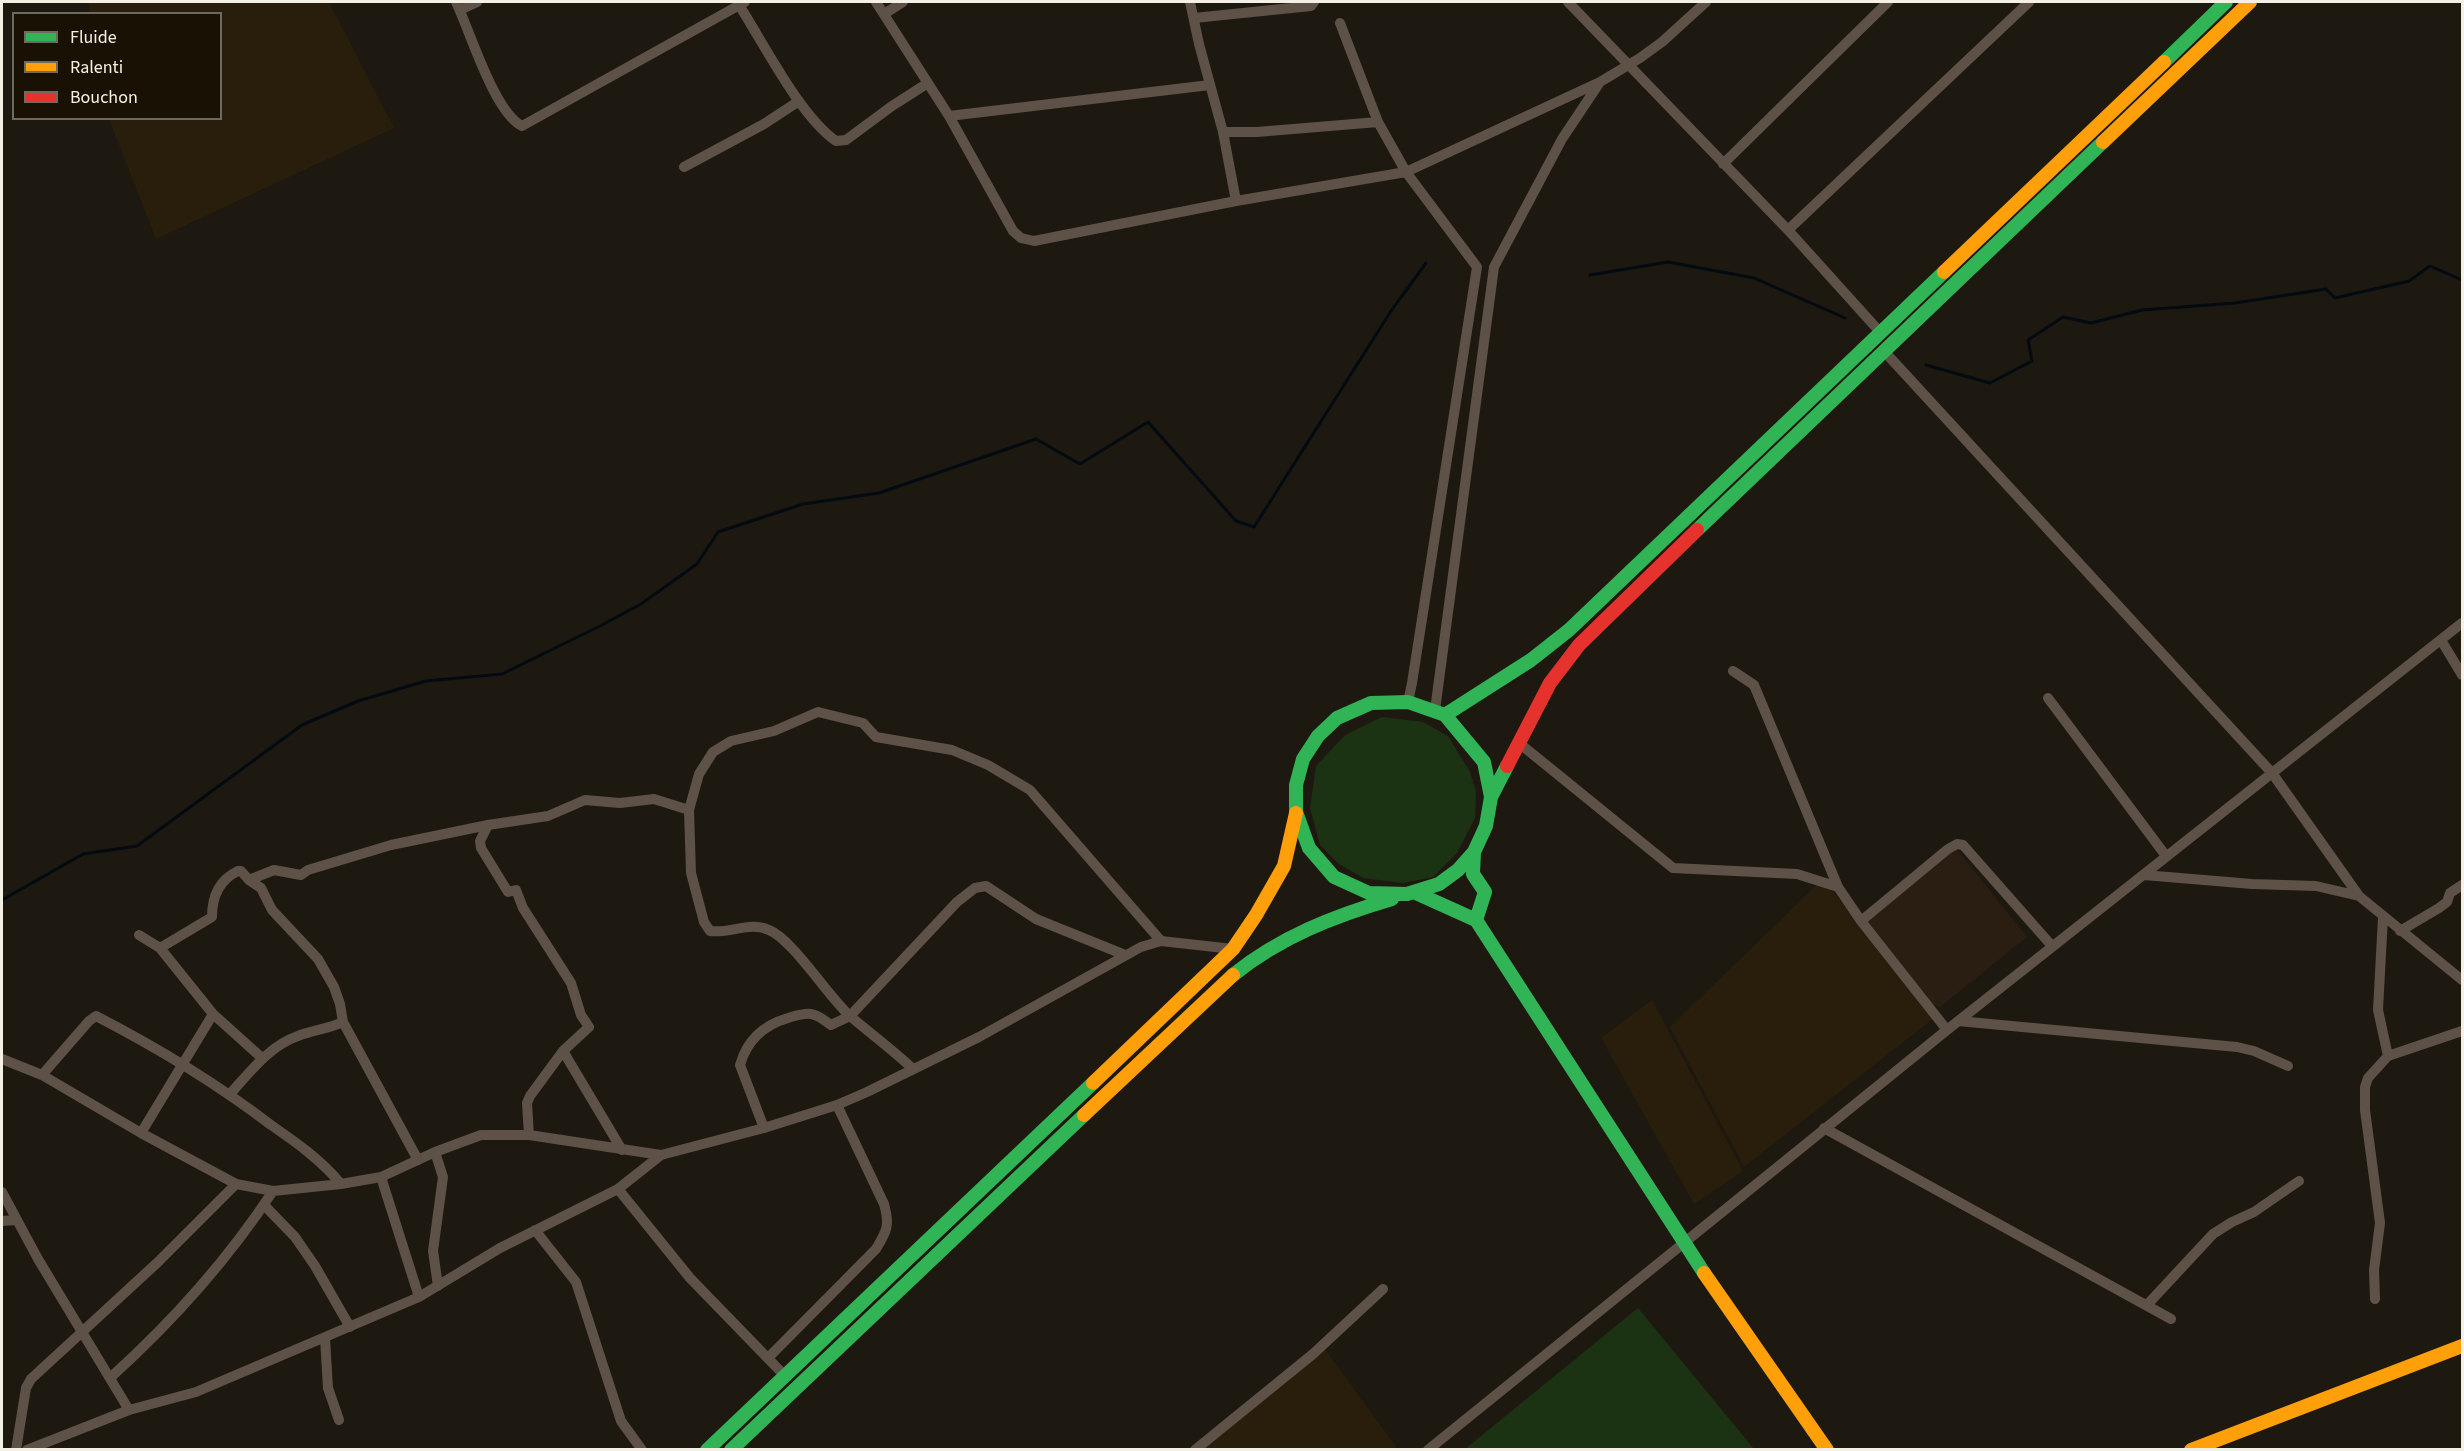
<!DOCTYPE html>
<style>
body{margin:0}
#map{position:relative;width:2464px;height:1451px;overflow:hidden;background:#1d1910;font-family:"Source Sans 3",sans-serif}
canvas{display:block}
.frame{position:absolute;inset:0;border:3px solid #f5f0e6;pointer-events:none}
.legend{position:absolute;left:12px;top:12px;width:210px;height:108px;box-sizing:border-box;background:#181104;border:2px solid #706a5e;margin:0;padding:8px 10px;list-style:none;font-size:18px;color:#f5f0e6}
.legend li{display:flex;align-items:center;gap:12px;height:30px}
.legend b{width:30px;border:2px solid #706a5e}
</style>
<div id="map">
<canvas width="2464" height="1451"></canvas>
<div class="frame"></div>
<ul class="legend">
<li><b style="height:8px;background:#30b455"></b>Fluide</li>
<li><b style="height:8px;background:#ff9f0a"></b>Ralenti</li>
<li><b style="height:8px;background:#e5322d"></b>Bouchon</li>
</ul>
</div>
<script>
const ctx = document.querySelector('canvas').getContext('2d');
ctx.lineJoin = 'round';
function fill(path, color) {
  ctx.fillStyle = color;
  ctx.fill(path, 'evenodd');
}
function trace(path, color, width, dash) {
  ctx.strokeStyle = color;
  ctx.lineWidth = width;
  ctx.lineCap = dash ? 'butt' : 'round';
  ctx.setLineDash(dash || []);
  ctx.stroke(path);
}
fill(new Path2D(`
 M89,2H329L394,128L156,239L109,119L220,118V14L90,13Z
 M1823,879L1934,1018L1744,1167L1670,1027Z
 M1652,1000L1743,1171L1694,1204L1601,1038Z
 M1321,1344L1398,1449L1189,1450Z`), '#281e0b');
fill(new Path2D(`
 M1955,847L2027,937L1940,1007L1930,1003L1866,922Z`), '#2a1e12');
fill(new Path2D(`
 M1382,717L1423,722L1448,736L1470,772L1476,791L1475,818L1457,853L1433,877L1403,883L1363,878L1339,864L1320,845L1310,808L1316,766L1345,735Z
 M1638,1308L1754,1449H1465Z`), '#1b3213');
trace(new Path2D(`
 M1590,275L1668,262L1754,278L1845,318
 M1926,365L1990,383L2032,361L2028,340L2063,317L2091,323L2142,310L2235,303L2326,289L2335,298L2409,281L2430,266L2462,280
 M2,900L83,854L137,846L302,725L358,701L426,681L502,674L600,626L641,604L697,564L718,532L803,504L879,493L1036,439L1080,464L1148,422L1236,521L1254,527L1391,311L1426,263`), '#030a11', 3);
trace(new Path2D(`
 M456,2C470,31 494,112 522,126L745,2
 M876,2L949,116L1013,231L1021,238L1034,241L1236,201L1406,172L1600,82L1640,58L1662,42L1706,2
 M1190,2L1199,44L1223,132H1257L1378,122
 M1568,2L1788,230L1880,332
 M739,5C764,44 800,116 836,141L846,140L892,106L928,83
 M460,10L477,2
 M884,14L903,2
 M1194,18L1311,6L1314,2
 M1340,23L1378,122L1406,172L1477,267L1412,683L1408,702
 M949,116L1210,85
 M1223,132L1236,201
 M1723,164L1888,2
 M684,167L764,124L799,101
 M1788,230L2029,2
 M1883,350L2272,773L2359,896
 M2441,640L2462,675
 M1733,671L1754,685L1838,887
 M2048,698L2166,856
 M1435,710L1494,267L1562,139L1600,82
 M1519,743L1673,868L1797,874L1838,887L1861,921L1947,1030
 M488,825L480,841L481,848L508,892L516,890L523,908L571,983L581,1015L589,1027L563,1051L530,1096L527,1103L529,1135
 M2144,875L2252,884L2316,886L2359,896L2462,980
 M249,880L261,888L272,910L318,959L334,987L340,1004L343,1022L418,1160
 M2383,917L2378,1010L2388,1056
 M1861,921L1948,849L1957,844L1963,845L2052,946
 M2400,931L2439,908L2447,902L2450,893L2462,885
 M139,935L160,948L213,1014L262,1058
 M160,948L212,917C212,897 219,880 238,871H241L249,880L274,870L301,875L308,870L391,845L488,825L548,816L585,800L620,803L654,799L689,810
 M1958,1021L2237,1047L2254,1051L2288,1066
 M563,1051L622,1150
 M2,1059L42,1075L141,1133L236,1184L273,1191L341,1184L381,1177L435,1152L481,1135H529L661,1155
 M913,1069C893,1050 871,1034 850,1016C828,996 792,939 769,930C750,921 730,934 710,931L704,922L691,873L689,810L699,774L713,752L731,741L774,731L818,712L863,723L876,737L952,750L988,765L1030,790L1161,941
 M42,1075L89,1021L96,1016C158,1048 216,1083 271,1125C297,1143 321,1160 341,1184
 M230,1094C250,1072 269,1046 298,1036C313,1030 328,1029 343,1022
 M764,1128L740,1065C747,1040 764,1025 788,1018C795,1016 804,1013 811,1014C819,1015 825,1021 831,1025L850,1016L957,902L975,888L986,886L1036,919L1125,955
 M1824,1128L2171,1319
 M141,1133L213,1014
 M435,1152L443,1177L433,1251L438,1286
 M381,1177L419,1297
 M618,1189L690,1278L785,1376
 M2,1192L38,1259L129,1410
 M264,1205L295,1237L315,1266L350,1327
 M2,1221L16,1220
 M535,1230L576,1282L621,1421L642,1450
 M2375,1299L2374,1270L2380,1223L2365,1110V1087L2368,1078L2388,1056L2462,1031
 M2147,1305L2213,1234L2232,1222L2254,1212L2299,1181
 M325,1338L328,1388L339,1420
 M768,1358L876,1249C887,1231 890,1225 884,1204L837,1105
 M110,1378C172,1322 227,1261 273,1191
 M16,1450L26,1388L31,1379L158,1262L236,1184
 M27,1450L129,1410L196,1392L419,1297L500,1248L618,1189L661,1155L764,1128L837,1105L867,1092L979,1037L1141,947L1161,941L1233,949
 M1195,1450L1313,1354L1383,1289
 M1428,1450L1947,1030L2462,623`), '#5e5148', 10);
trace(new Path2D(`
 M2164,62L2226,2
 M1697,530L2103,142
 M1445,715L1531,660L1569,630L1944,272
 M1491,797L1484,762L1445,715L1408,702L1371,703L1337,718L1318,736L1303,759L1296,785V812L1309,848L1334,877L1369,893L1407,894L1439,884L1458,870L1474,852L1486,826L1491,797L1507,766
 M1474,852L1473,874L1485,892L1476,920
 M1416,893L1476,920L1704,1273
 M1233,975C1280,937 1334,916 1392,899
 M707,1450L1093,1083
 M731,1450L1084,1115`), '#30b455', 14);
trace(new Path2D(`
 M2103,142L2250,2
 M1944,272L2164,62
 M1093,1083L1233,949L1256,915L1284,866L1296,813
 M1084,1115L1233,975
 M1704,1273L1827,1450
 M2191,1450L2462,1346`), '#ff9f0a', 14);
trace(new Path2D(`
 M1507,766L1550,683L1579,645L1697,530`), '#e5322d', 14);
</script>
